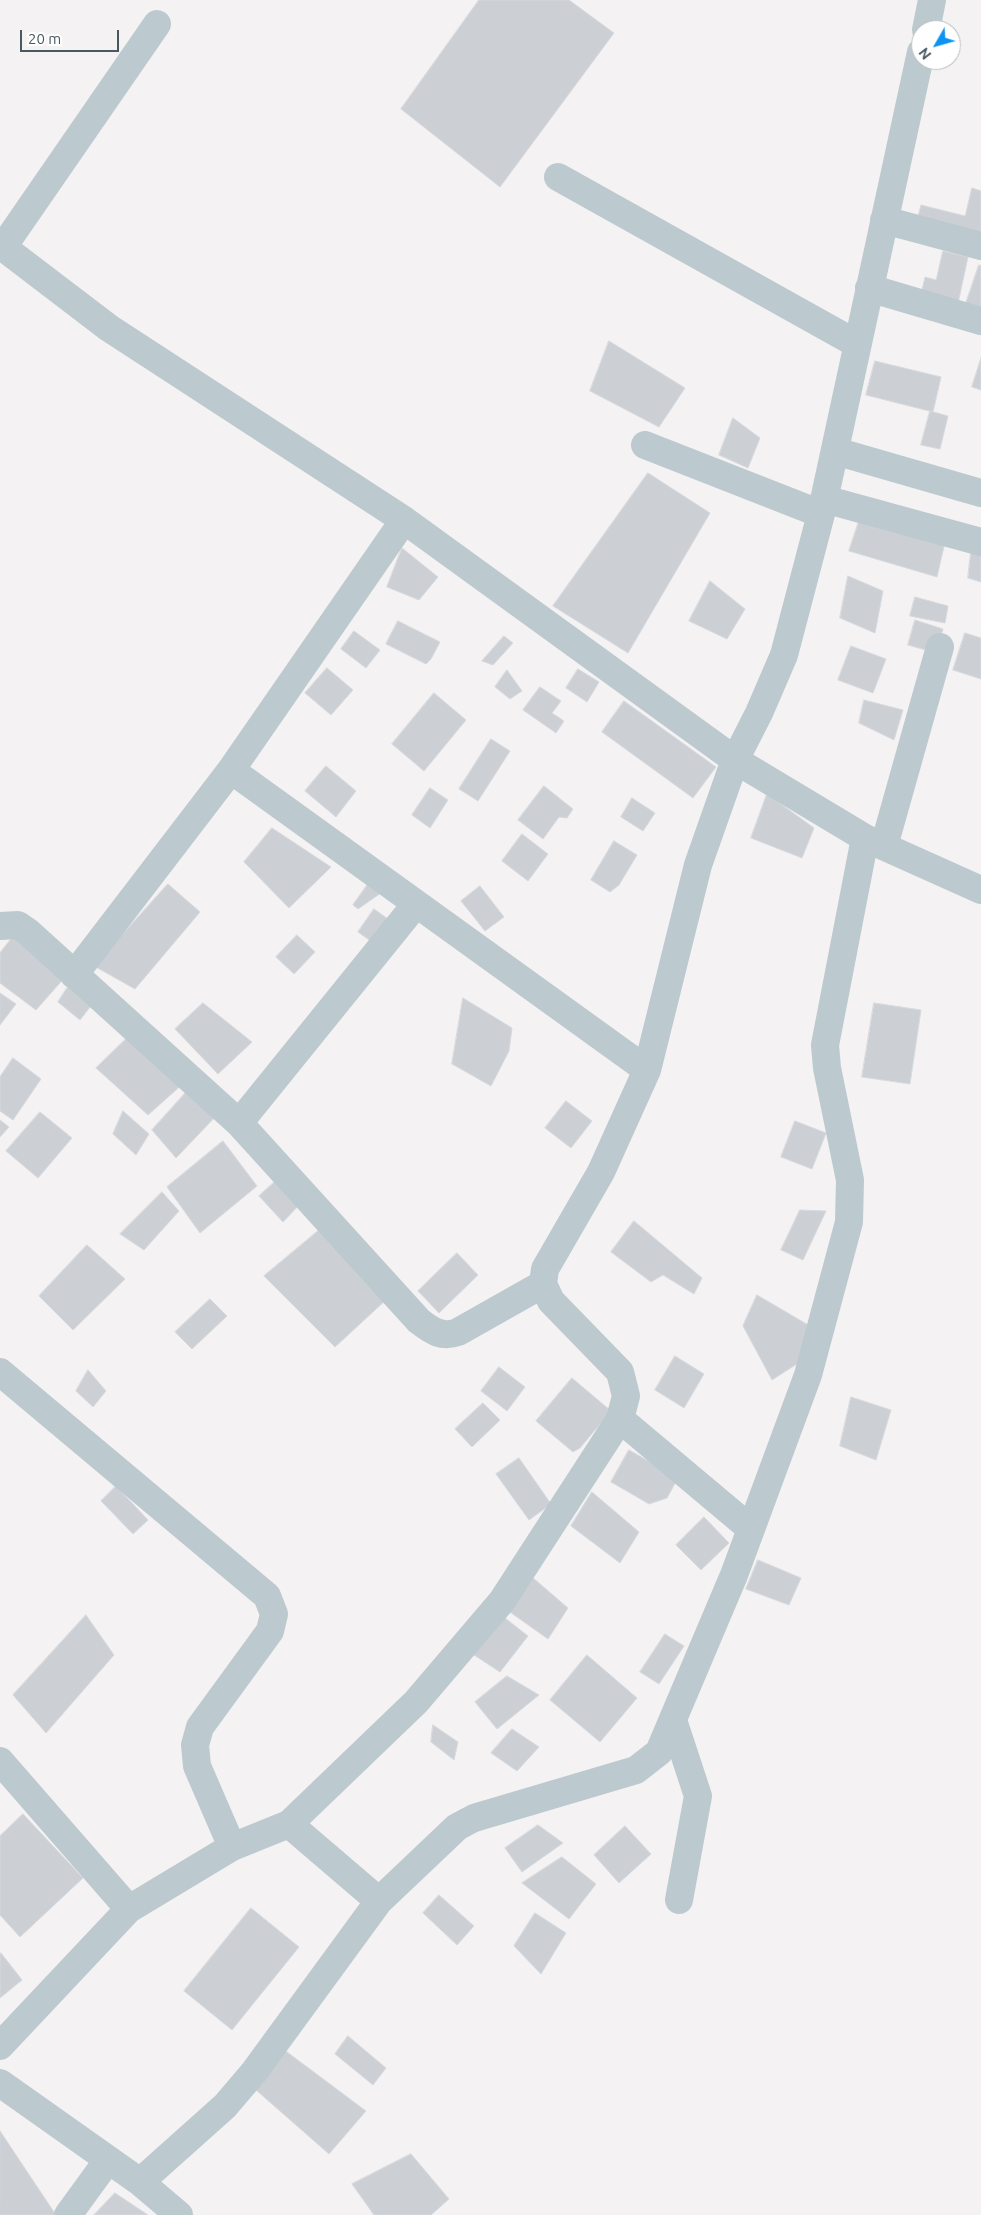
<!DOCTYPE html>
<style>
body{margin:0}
#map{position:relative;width:981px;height:2215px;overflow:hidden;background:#f4f2f2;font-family:Ubuntu,sans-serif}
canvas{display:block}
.north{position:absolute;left:911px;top:20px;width:50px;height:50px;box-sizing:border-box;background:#fff;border:1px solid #b6bdc0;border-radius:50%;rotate:232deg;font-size:14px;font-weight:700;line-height:20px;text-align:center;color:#485961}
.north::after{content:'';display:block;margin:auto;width:18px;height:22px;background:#0f93f2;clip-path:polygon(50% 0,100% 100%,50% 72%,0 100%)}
.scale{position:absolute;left:20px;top:30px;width:99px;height:22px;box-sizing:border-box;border:2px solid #485961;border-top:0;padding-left:6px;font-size:15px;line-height:18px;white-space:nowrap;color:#485961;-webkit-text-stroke:4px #fff;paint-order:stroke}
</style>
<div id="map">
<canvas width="981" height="2215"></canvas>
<div class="north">N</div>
<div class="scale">20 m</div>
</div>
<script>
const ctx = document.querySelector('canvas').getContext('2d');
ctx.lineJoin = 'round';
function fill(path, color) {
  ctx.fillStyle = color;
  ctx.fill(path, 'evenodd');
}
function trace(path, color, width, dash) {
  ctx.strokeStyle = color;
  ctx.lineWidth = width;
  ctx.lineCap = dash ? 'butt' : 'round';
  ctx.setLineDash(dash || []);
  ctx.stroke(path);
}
const building = new Path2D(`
 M479,0H569L614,33L500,187L401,109Z
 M972,188L981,191V241L916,224L921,205L965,216Z
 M943,251L968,257L957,308L920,299L925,277L936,280Z
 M979,265L981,266V312L965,306Z
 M609,341L685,388L659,427L590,391Z
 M981,358V390L972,387Z
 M875,361L941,377L933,412L866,395Z
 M930,411L948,416L940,449L921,445Z
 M733,418L760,438L748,468L719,455Z
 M648,473L710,513L628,653L553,606Z
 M859,521L945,542L937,577L849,551Z
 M402,548L438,577L419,600L387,587Z
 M971,552L981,554V582L968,578Z
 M848,576L883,591L875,633L840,618Z
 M710,581L745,609L727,639L689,621Z
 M915,597L948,606L945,623L910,616Z
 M915,620L943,629L936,653L908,645Z
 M398,621L440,642L431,659L426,664L386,644Z
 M354,631L380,650L366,668L341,649Z
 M965,633L981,638V679L953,670Z
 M504,636L513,643L493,665L482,661Z
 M851,646L886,659L873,693L838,680Z
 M327,668L353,690L331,715L305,693Z
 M578,669L599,682L587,702L566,688Z
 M507,670L522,691L510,699L495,687Z
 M540,687L561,701L552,713L564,721L556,733L523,710Z
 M434,693L466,720L424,771L392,744Z
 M864,700L903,710L894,740L859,723Z
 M624,701L716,767L693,798L602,732Z
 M491,739L510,751L478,801L459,789Z
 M326,766L356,791L336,817L305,791Z
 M544,786L573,809L567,818L559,817L543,839L518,820Z
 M430,788L448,800L430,828L412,815Z
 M767,794L814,828L802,858L751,838Z
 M632,798L655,813L643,831L621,817Z
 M272,828L331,867L289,908L244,862Z
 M522,834L548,854L528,881L502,861Z
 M614,841L637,855L619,885L610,892L591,880Z
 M168,884L200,912L135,989L94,966Z
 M368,884L381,893L358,909L353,905Z
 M480,886L504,917L485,931L461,901Z
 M374,909L388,919L372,942L358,932Z
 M15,934L66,976L36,1010L0,983V953Z
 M297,935L315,952L294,974L276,957Z
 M71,982L94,1002L80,1020L58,1002Z
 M0,993L16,1004L0,1025Z
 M463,998L512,1028L509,1051L491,1086L452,1064Z
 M203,1003L252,1042L218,1074L175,1029Z
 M874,1003L921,1010L910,1084L862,1077Z
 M129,1036L185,1082L148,1115L96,1068Z
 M13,1058L41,1079L13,1120L0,1111V1077Z
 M189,1089L217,1115L176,1158L152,1130Z
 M566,1101L592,1121L571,1148L545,1128Z
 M123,1111L149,1134L136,1155L113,1134Z
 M40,1112L72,1138L38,1178L6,1151Z
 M0,1120L9,1127L0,1137Z
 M795,1121L826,1133L812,1169L781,1157Z
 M223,1141L257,1186L200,1233L167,1187Z
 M280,1177L302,1202L283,1222L259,1196Z
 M162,1192L179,1211L144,1250L120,1234Z
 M800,1210L826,1211L803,1260L781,1250Z
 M634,1221L702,1278L694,1294L663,1275L651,1282L611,1252Z
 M324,1226L387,1299L335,1347L264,1276Z
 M87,1245L125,1279L73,1330L39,1296Z
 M457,1253L478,1275L439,1313L418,1291Z
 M757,1295L810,1326L803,1360L772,1380L743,1326Z
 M210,1299L227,1316L192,1349L175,1332Z
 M675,1356L704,1374L684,1408L655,1390Z
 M499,1367L525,1387L507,1411L481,1391Z
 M88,1370L106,1391L93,1407L76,1391Z
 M572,1378L611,1411L580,1448L573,1452L536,1421Z
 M851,1397L891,1410L876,1460L840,1446Z
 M483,1403L500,1420L472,1447L455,1429Z
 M629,1450L678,1478L667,1498L649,1504L611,1482Z
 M519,1458L551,1504L529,1520L496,1474Z
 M116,1486L148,1520L133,1534L101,1501Z
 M592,1492L639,1532L620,1563L571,1526Z
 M704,1517L729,1543L701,1570L676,1545Z
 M758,1560L801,1578L789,1605L746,1589Z
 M532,1577L568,1608L548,1639L507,1610Z
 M86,1615L114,1655L46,1733L13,1695Z
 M505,1618L528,1636L500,1672L474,1655Z
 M665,1634L684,1646L659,1684L640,1672Z
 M587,1655L637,1698L600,1742L550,1700Z
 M507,1676L539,1695L497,1729L475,1702Z
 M433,1725L458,1742L454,1760L431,1742Z
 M512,1729L539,1747L517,1771L491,1753Z
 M23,1814L83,1878L20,1937L0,1915V1836Z
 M538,1825L563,1843L522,1872L505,1848Z
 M625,1826L651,1854L619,1883L594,1855Z
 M562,1857L596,1884L569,1919L522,1883Z
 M439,1895L474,1926L457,1945L423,1913Z
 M251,1908L299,1947L232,2030L184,1991Z
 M535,1913L566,1933L541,1974L514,1946Z
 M1,1953L22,1980L0,1998V1954Z
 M348,2036L386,2068L373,2085L335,2054Z
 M283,2049L366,2111L329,2154L256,2090Z
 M0,2131L56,2215H0Z
 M411,2154L449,2199L431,2215H374L352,2184Z
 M115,2193L148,2215H94Z`);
fill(building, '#ccd0d5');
trace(building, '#d6d9de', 1);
trace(new Path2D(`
 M926,30L932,0
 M558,177L857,344
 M884,220L981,246
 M0,245L109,328L404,520L735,760L865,838L981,890
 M3,247L157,24
 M869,288L981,321
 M645,445L821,514
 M835,451L981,493
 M824,499L981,542
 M231,770L647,1070
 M884,846L940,647
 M0,926L18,925L28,932L239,1123L419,1321C432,1331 442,1338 458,1332L543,1284
 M74,975L231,770L404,520
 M239,1123L416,904
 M0,1372L267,1596L274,1614L270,1631L200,1727L195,1745L197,1766L232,1847
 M620,1419L751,1529
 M673,1720L698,1796L679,1900
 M0,1761L129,1909
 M379,1901L457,1827L474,1818L636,1770L659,1752L734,1575L808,1375L849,1222L850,1180L827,1068L825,1045L865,838
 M0,2046L129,1909L232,1847L289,1824L416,1702L502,1601L620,1419L626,1396L620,1372L551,1301L543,1284L545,1269L601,1172L647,1070L698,865L735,760L759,713L784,655L821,514L921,52
 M0,2083L140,2182L179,2215
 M140,2182L225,2106L254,2072L379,1901L289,1824
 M68,2215L108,2160`), '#bcc9cf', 28);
</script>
